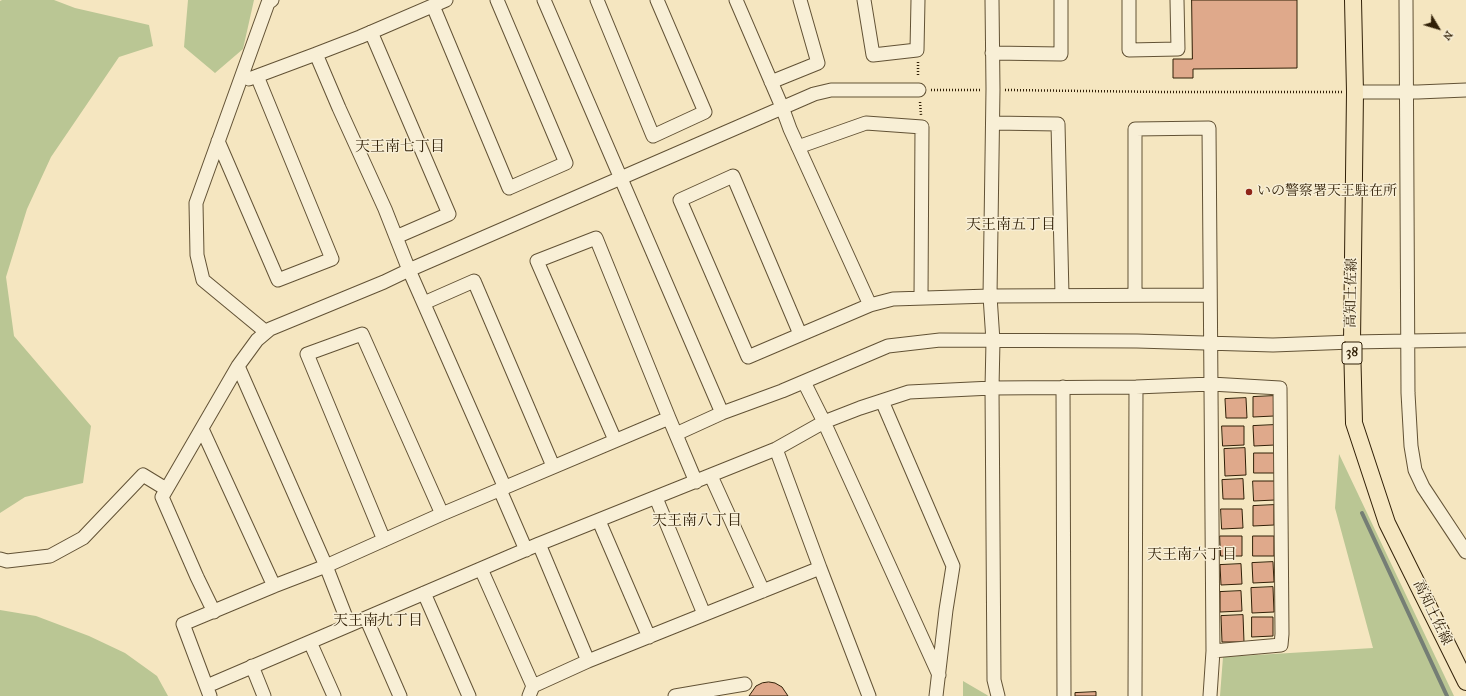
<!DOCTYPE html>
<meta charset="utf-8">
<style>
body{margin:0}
#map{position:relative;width:1466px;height:696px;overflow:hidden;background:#f5e6c0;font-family:"IM FELL French Canon",serif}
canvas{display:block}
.north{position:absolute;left:1418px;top:8px;width:40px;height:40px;-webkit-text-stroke:3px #f8efd6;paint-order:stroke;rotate:128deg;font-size:11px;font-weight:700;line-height:16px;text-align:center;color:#312007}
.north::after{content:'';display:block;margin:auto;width:14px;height:18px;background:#312007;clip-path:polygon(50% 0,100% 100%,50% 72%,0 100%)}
</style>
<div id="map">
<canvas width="1466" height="696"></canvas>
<div class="north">N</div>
</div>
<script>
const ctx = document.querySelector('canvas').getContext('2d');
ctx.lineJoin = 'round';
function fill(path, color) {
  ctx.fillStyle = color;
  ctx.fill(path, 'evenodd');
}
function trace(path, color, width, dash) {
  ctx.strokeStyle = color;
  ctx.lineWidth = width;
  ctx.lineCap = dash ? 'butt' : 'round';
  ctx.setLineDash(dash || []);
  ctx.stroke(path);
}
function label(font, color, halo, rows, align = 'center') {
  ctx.font = font + ' "IM FELL French Canon","Noto Serif JP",serif';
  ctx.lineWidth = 3;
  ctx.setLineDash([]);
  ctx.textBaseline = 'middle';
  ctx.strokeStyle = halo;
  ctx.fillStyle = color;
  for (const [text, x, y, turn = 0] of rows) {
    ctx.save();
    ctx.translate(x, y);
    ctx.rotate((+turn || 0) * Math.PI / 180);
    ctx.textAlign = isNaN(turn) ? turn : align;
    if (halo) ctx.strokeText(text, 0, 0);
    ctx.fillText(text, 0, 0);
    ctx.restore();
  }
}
fill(new Path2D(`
 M2,0H54L75,8L149,25L153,46L119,57L51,157L27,209L6,277L14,336L91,426L83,483L25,497L0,513V1Z
 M188,0H254L243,49L215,73L184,47Z
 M1339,454L1454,696H1220L1223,657L1373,648L1335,508Z
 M0,610L36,616L89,636L125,653L157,676L168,696H0Z
 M963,681L987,695L988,696H963Z`), '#bac694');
trace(new Path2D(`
 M1362,513L1447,696`), '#757e75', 4);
const building = new Path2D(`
 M1192,0H1297V68L1193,69V78H1173V59H1192Z
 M1274,396V416L1253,417V397Z
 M1246,398L1247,418H1226L1225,399Z
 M1274,425L1275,445L1254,446L1253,426Z
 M1222,426H1244V445L1223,446Z
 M1245,448L1246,475L1225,476L1224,449Z
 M1254,453H1275V473H1254Z
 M1243,479L1244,499H1223L1222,480Z
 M1253,481H1275V500L1254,501Z
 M1274,505V525L1253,526V506Z
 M1221,509H1242L1243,528L1222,529Z
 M1220,536H1242V556H1221Z
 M1253,536H1274V556H1253Z
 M1273,562L1274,582L1253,583L1252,563Z
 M1241,564L1242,584L1221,585L1220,565Z
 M1273,587L1274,612L1252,613L1251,588Z
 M1241,591L1242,611L1220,612V592Z
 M1243,615L1244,642H1222L1221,616Z
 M1252,617H1273V636L1252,637Z
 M769,682L775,683L782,687L788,696H749L756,686L762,683Z
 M1096,692V696H1075V693Z`);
fill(building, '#dfa98b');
trace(building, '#312007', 1);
const minor = new Path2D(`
 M446,0L360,37L316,54L339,108L385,209L409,270L505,488
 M544,0L722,413
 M597,0L653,136L705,112L657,0
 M736,0L782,107L790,129L870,305
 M864,0L873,55L917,50L918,0
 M992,0L993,89L990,296L993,341L992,388L994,680L998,696
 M1129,0V50L1178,49L1177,0
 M1406,0L1408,393L1411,446L1415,470L1423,487L1466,552
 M433,6L509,188L566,163L497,0
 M371,32L449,214L396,237
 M992,53L1061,54V0
 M249,79L316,54
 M771,82L818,63L800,0
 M1355,92H1418L1466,90
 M993,123L1058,124L1062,295
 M218,141L278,280L332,259L257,76
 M798,147L866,123L922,127L921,298
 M1135,295V129L1209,128L1213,651
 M424,303L474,281L553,466
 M266,332L203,280L197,255L196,203L268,3L272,0
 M800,334L733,176L680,200L748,357L870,305L893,299L990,296L1210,295
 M238,366L326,566L349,625
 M804,382L824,422L939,675
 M1063,387L1064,696
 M882,401L953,566L946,610L936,696
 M202,429L274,586
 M676,434L722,413L782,391L888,346L940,340L1137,341L1273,345L1352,342L1466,340
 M615,440L537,261L596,238L669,418L696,482
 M776,449L820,568
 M711,476L763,591
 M500,490L526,550
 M656,498L704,614
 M599,521L649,637
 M384,540L307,354L362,334L442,514
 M539,544L588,661
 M0,559L7,561L50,556L83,538L143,475L166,489
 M481,569L533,686
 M424,593L469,696
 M214,612L197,577L162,497L238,366L257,340L270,329L384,282L409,270L814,94L831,90H919
 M366,618L400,696
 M310,642L334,696
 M252,666L264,696
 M207,686L539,544L776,449L824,422L860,408L909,392L992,388L1136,387L1211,384L1280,388L1282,634L1281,645L1213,651L1210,696
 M210,696L183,624L274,586L326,566L442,514L669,418
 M529,696L533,686L588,661L820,568L869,696
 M675,696L745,684
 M1135,696L1136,387`);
const major = new Path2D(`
 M1353,0L1355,92L1352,342L1354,423L1387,523L1466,682`);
trace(minor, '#625235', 15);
trace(major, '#312007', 18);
trace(new Path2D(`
 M918,62V77
 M931,90H982
 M1005,90L1166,92H1342
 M920,102L921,115`), '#312007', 2.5, [1, 2]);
trace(minor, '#f8efd6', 13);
trace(major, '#f5e6c0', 16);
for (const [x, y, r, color] of [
 [1249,192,4,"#8f2418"]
]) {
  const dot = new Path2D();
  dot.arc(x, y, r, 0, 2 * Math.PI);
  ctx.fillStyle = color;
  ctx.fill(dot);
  trace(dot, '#f8efd6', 1.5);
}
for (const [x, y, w] of [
 [1352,353,20]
]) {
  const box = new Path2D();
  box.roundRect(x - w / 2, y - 11, w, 22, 3);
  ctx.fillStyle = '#f8efd6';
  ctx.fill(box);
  trace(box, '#312007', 1);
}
label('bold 13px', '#312007', null, [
 ["38",1352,353]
]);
label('14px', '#312007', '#f8efd6', [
 ["いの警察署天王駐在所",1257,192]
], 'left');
label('14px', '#312007', '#f8efd6', [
 ["高知土佐線",1352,293,-89],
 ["高知土佐線",1432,613,64]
]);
label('15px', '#312007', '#f8efd6', [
 ["天王南七丁目",400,147],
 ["天王南五丁目",1011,225],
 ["天王南八丁目",697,521],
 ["天王南六丁目",1192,555],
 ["天王南九丁目",378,621]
]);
</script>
